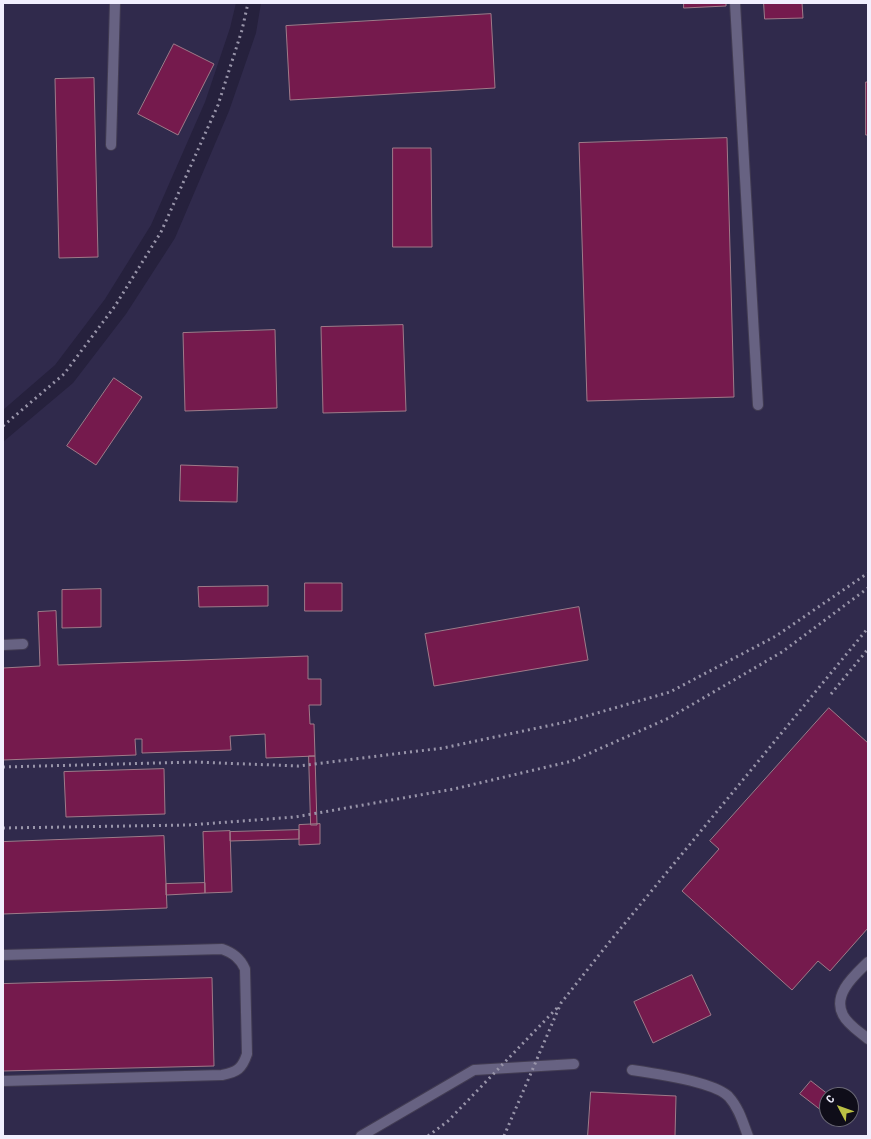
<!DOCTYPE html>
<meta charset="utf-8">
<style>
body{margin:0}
#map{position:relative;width:871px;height:1139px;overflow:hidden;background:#26213d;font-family:"Roboto Condensed",sans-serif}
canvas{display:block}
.frame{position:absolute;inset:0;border:4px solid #f1effe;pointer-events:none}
.north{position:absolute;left:819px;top:1087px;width:40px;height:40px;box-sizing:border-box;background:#0f0d19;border:1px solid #696775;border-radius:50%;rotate:311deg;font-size:11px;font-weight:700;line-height:16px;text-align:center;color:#f1effe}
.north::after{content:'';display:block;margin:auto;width:14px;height:18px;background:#bbc044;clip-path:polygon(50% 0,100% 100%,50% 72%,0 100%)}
</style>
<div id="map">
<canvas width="871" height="1139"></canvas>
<div class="frame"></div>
<div class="north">С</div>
</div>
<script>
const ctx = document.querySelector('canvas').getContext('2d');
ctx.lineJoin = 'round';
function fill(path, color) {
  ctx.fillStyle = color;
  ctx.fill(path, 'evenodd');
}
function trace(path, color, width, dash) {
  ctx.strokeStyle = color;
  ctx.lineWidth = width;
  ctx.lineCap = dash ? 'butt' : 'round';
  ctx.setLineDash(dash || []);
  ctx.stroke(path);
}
fill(new Path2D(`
 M3,3H236L230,28L205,102L151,225L105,299L55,365L3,410Z
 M261,3H868V1136H3V442L73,383L126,314L175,238L229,111L256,33ZM827,1095H851V1119H827Z`), '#302a4c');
const building = new Path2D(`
 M684,3H726V6L684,8Z
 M764,3H802L803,18L765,19Z
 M491,14L495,88L290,100L286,26Z
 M174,44L214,64L178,135L138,114Z
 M94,78L98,257L59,258L55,79Z
 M866,82H868V135H866Z
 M727,138L734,397L587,401L579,143Z
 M393,148H431L432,247H393Z
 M403,325L406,411L323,413L321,327Z
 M275,330L277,408L185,411L183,333Z
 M114,378L142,397L96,465L67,446Z
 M181,465L238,467L237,502L180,501Z
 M305,583H342V611H305Z
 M268,586V606L199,607L198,587Z
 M101,589V627L62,628V590Z
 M579,607L588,660L434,686L425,634Z
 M56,611L58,665L308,656V679H321V705H309L310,724H314L315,756L266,758L265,734L230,736L231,750L142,753V739H135L136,755L3,760V668L40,666L38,612Z
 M829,708L868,743V928L830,971L818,961L792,990L682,891L719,849L710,841Z
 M309,756H315L317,825H311Z
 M164,769L165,814L66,817L64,772Z
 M320,824V844L299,845V825Z
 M299,830V839L230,841V832Z
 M230,831L232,892L205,893L203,832Z
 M164,836L167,908L3,914V842Z
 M205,883V893L166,895V884Z
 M692,975L711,1015L653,1043L634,1002Z
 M212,978L214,1066L3,1071V984Z
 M811,1081L829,1095H827L826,1114L800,1094Z
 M591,1092L676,1096L675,1136H588Z`);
fill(building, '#751a4d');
trace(building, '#9f7a89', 1);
const minor = new Path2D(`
 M735,3L758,405
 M111,145L115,3
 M3,645L23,644
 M3,955L222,949C233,953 240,958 245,969L247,1054C242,1069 237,1072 222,1075L3,1081
 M868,962C855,975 832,994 843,1015C848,1025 860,1032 868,1039
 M632,1070C653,1073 716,1082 729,1097C739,1108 743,1123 748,1136
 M361,1136L474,1070L574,1064`);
trace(minor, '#423c53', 12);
trace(minor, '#676282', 10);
trace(new Path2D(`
 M3,426L64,374L115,306L161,232L218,105L242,30L248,3
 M831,694L868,649
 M3,767L195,762L298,766L443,748L566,722L670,692L776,636L868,573
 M3,828L189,825L295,817L454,789L572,761L669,718L782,652L868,588
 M428,1136L448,1121L557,1008
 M504,1136L561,1003L607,945L868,628`), '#9995aa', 3, [2, 4]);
</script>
